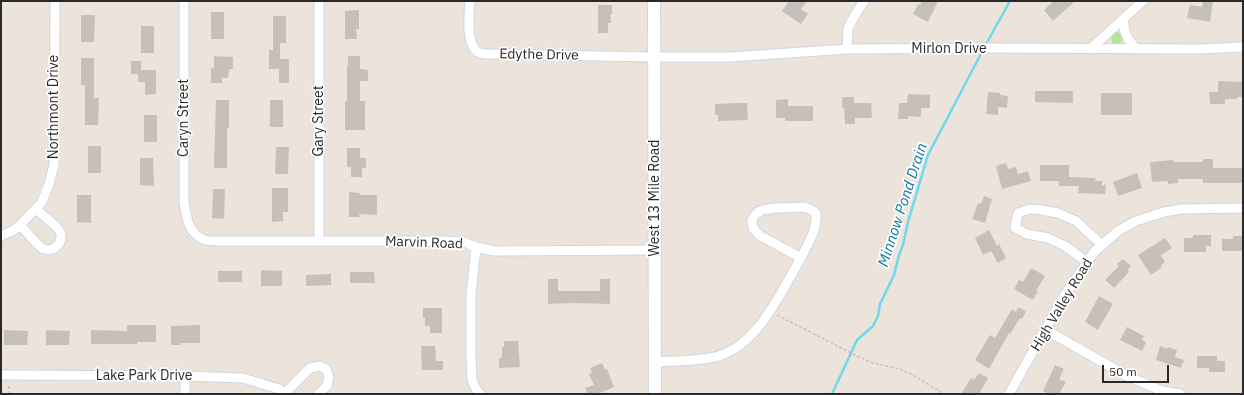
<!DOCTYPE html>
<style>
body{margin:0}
#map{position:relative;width:1244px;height:395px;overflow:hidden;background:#ece3db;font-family:"IBM Plex Sans",sans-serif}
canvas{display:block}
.frame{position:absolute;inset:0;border:2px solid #292929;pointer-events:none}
.scale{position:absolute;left:1102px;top:365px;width:67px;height:18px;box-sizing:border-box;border:2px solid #292929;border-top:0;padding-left:5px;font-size:12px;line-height:14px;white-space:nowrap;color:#292929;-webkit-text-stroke:3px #fff;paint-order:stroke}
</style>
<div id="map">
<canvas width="1244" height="395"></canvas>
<div class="frame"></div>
<div class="scale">50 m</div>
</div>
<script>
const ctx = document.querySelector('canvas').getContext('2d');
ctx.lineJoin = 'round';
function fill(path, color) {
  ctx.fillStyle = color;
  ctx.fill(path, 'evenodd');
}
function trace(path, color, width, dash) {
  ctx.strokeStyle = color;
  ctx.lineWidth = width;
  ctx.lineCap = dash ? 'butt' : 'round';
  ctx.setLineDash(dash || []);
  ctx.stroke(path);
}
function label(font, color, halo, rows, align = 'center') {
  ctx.font = font + ' "IBM Plex Sans",sans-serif';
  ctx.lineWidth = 3.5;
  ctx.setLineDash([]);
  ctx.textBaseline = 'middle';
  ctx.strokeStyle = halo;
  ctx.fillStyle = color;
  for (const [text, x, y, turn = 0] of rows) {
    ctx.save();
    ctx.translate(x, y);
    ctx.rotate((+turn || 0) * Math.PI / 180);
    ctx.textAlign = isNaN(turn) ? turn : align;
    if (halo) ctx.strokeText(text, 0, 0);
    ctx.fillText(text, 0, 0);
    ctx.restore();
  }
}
fill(new Path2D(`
 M1111 38a6 6 0 1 1 12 0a6 6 0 1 1-12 0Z`), '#b8e396');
trace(new Path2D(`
 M985,46L1010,1
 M832,394L857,340L873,326L878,316L880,304L894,275L899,255L903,245L908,222L928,155L983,50`), '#6cd9ef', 2.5);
fill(new Path2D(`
 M789,1H807L801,9L808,14L801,24L782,11Z
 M922,1H938L928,22L913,14L918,4L920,5Z
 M1054,1H1075L1053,21L1044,10Z
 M1203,1H1213L1210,22L1187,18L1190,5L1202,7Z
 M598,5H612V15H610L611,23H608V33H598Z
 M359,10V29H356L357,39H345V11Z
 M211,12H224V39H211Z
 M81,15H95L94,42H81Z
 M273,16H286V43H280V59H289V83H279V69H269V50H273Z
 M141,26H154V53H141Z
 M214,56L233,57V69H229L228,78H222V83H211V68L214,69Z
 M348,56H360V69L368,70V81H360V101H365V130H345V101H347V66H348Z
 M81,58H94V98H99L98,125H85V85H81Z
 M131,61H141V70H156V94L145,95V82H138V74H131Z
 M1218,81L1243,82V97H1237V99H1225V104H1210L1209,92H1218Z
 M1035,91H1073V103L1035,102Z
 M988,92L1000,93V95L1008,96L1007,108L998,107V115L986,114Z
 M1101,93H1132V115H1101Z
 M908,94L930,95V108H921V117L908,116V119H898L899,103H907Z
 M842,97H854V103H871L872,118H855V124H845L844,108H842Z
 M788,99V106H813V121H785V118H776V100Z
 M216,100H229V128H227V168H214Z
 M270,100H283V127H270Z
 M735,103H747L748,120L718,121V115H715V104Z
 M144,115H157V142H144Z
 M88,146H101V173H88Z
 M276,147H289L288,174H275Z
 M347,148H360V158H366V168H362V177H351V167H347Z
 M140,158H153L154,186L140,185Z
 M1203,159H1213V168H1243V183H1203V179H1178V183L1168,184V181L1152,182L1150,162L1173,160L1174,162H1203Z
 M1006,163L1008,169L1016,167L1018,174L1028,171L1031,181L1002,189L996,166Z
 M1040,165H1069V177L1096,178L1095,181H1102V186L1106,184L1105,194L1078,193L1079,186H1059V181H1040Z
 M1137,173L1142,188L1118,196L1113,182Z
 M272,188H288V212H283V221L272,222Z
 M213,189H225L224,219L212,218Z
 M349,192L360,193V195H377V215L359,214L360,217H349Z
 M77,195H91V223L77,222Z
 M984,196L992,199L985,223L972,219L978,203L981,204Z
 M989,230L997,246L999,244L1006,258L998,263L991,251L983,255L975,238Z
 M1193,235H1211V246H1206V252H1184V238H1193Z
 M1233,236H1243L1242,251H1222V239H1233Z
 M1165,238L1172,248L1161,255L1165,262L1161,265L1162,267L1151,275L1138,255Z
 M1123,259L1131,266L1127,270L1129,272L1114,288L1105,280L1119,266L1117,264Z
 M1031,268L1045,276L1036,291H1038L1033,300L1014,289L1019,280L1023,282Z
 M261,270L282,271V286H261Z
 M218,271H242V282H218Z
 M350,272H374L375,283H350Z
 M331,274V285L306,286V275Z
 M548,279H558V291H600V279H610V304L573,303L548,304Z
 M1099,296L1113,304L1098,330L1085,322Z
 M1018,307L1026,311L1022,319L1020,318L1010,334L1009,333L989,369L975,360L990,335L995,338L1012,309L1016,312Z
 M423,308H442V333H430V326H425V318H423Z
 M127,325H156V342H137V344H91V330L127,331Z
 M200,325V343H181V345H171V326Z
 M1127,327L1144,336L1142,340L1146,342L1142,351L1120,340Z
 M4,330L28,331L27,345H4Z
 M46,330L70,331L69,345H46Z
 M504,341H518L520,367L499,368V358H502V347H504Z
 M421,346H435L436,361H443V370H422Z
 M1160,346L1167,349L1168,347L1177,350L1175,357L1184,360L1181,368L1156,360Z
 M1197,356H1217V361H1225V372H1209V368H1197Z
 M602,363L605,370L607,369L614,387L597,394H588L585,388L594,385L589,374L592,373L590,368Z
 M1055,365L1064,369L1059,379L1066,382L1059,394H1049L1043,391Z
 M979,373L988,378L979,394H961L971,378L974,380Z`), '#c7c0ba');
const street = new Path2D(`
 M184,1V201C186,216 188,234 205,240C209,241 214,241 218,241H443L464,242L476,247L494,251L655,250
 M319,1V241
 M470,1C469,14 465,47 480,53C483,54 487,54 490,54L654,57H731L847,49L996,48L1199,49L1243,47
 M1124,18C1123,32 1127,40 1137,49
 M847,49L848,28L855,15L864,1
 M1090,49L1143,1
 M804,207L810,209L816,213C818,229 808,243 801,258L759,235L753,228L752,221C753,218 755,214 757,213C764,206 794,208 804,207Z
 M20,225C27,232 34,242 42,248C52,254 65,243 60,232C57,225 42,215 36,209
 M1,236L14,230L20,225L42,202L49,184L54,165L55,1
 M476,247L471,294V358L472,380L476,389L480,394
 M1087,262L1065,246L1048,238L1027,234L1015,228L1018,213L1030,209L1042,210L1058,213L1076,221L1102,245
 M1046,330L1127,376L1162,391L1180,394
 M655,362C673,361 692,361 710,358C756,351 780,293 801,258
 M1,375L185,376L243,378L279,389L285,394
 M185,376V394
 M284,394L310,368L320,366L326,369L329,377L327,386L318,394
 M1009,394L1064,296L1094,252L1118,231L1136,221L1164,212L1182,209L1243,208`);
const secondary = new Path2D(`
 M654,1L655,394`);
trace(street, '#d0d5e2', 11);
trace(secondary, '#d0d5e2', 14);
trace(new Path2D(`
 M777,315L859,357L873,363L900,369L913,375L944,394
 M9,394V384`), '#c3c3c3', 1.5, [3, 2]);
trace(street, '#fff', 9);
trace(secondary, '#fff', 12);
label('14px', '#292929', '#fff', [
 ["Mirlon Drive",949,49],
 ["Edythe Drive",539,55,1],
 ["Northmont Drive",54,107,-90],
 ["Caryn Street",184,118,-90],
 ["Gary Street",319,121,-90],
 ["West 13 Mile Road",655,198,-90],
 ["Marvin Road",424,243,2],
 ["High Valley Road",1062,305,-59],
 ["Lake Park Drive",144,376]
]);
label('italic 15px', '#0c779a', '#fff', [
 ["Minnow Pond Drain",903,205,-72]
]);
</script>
